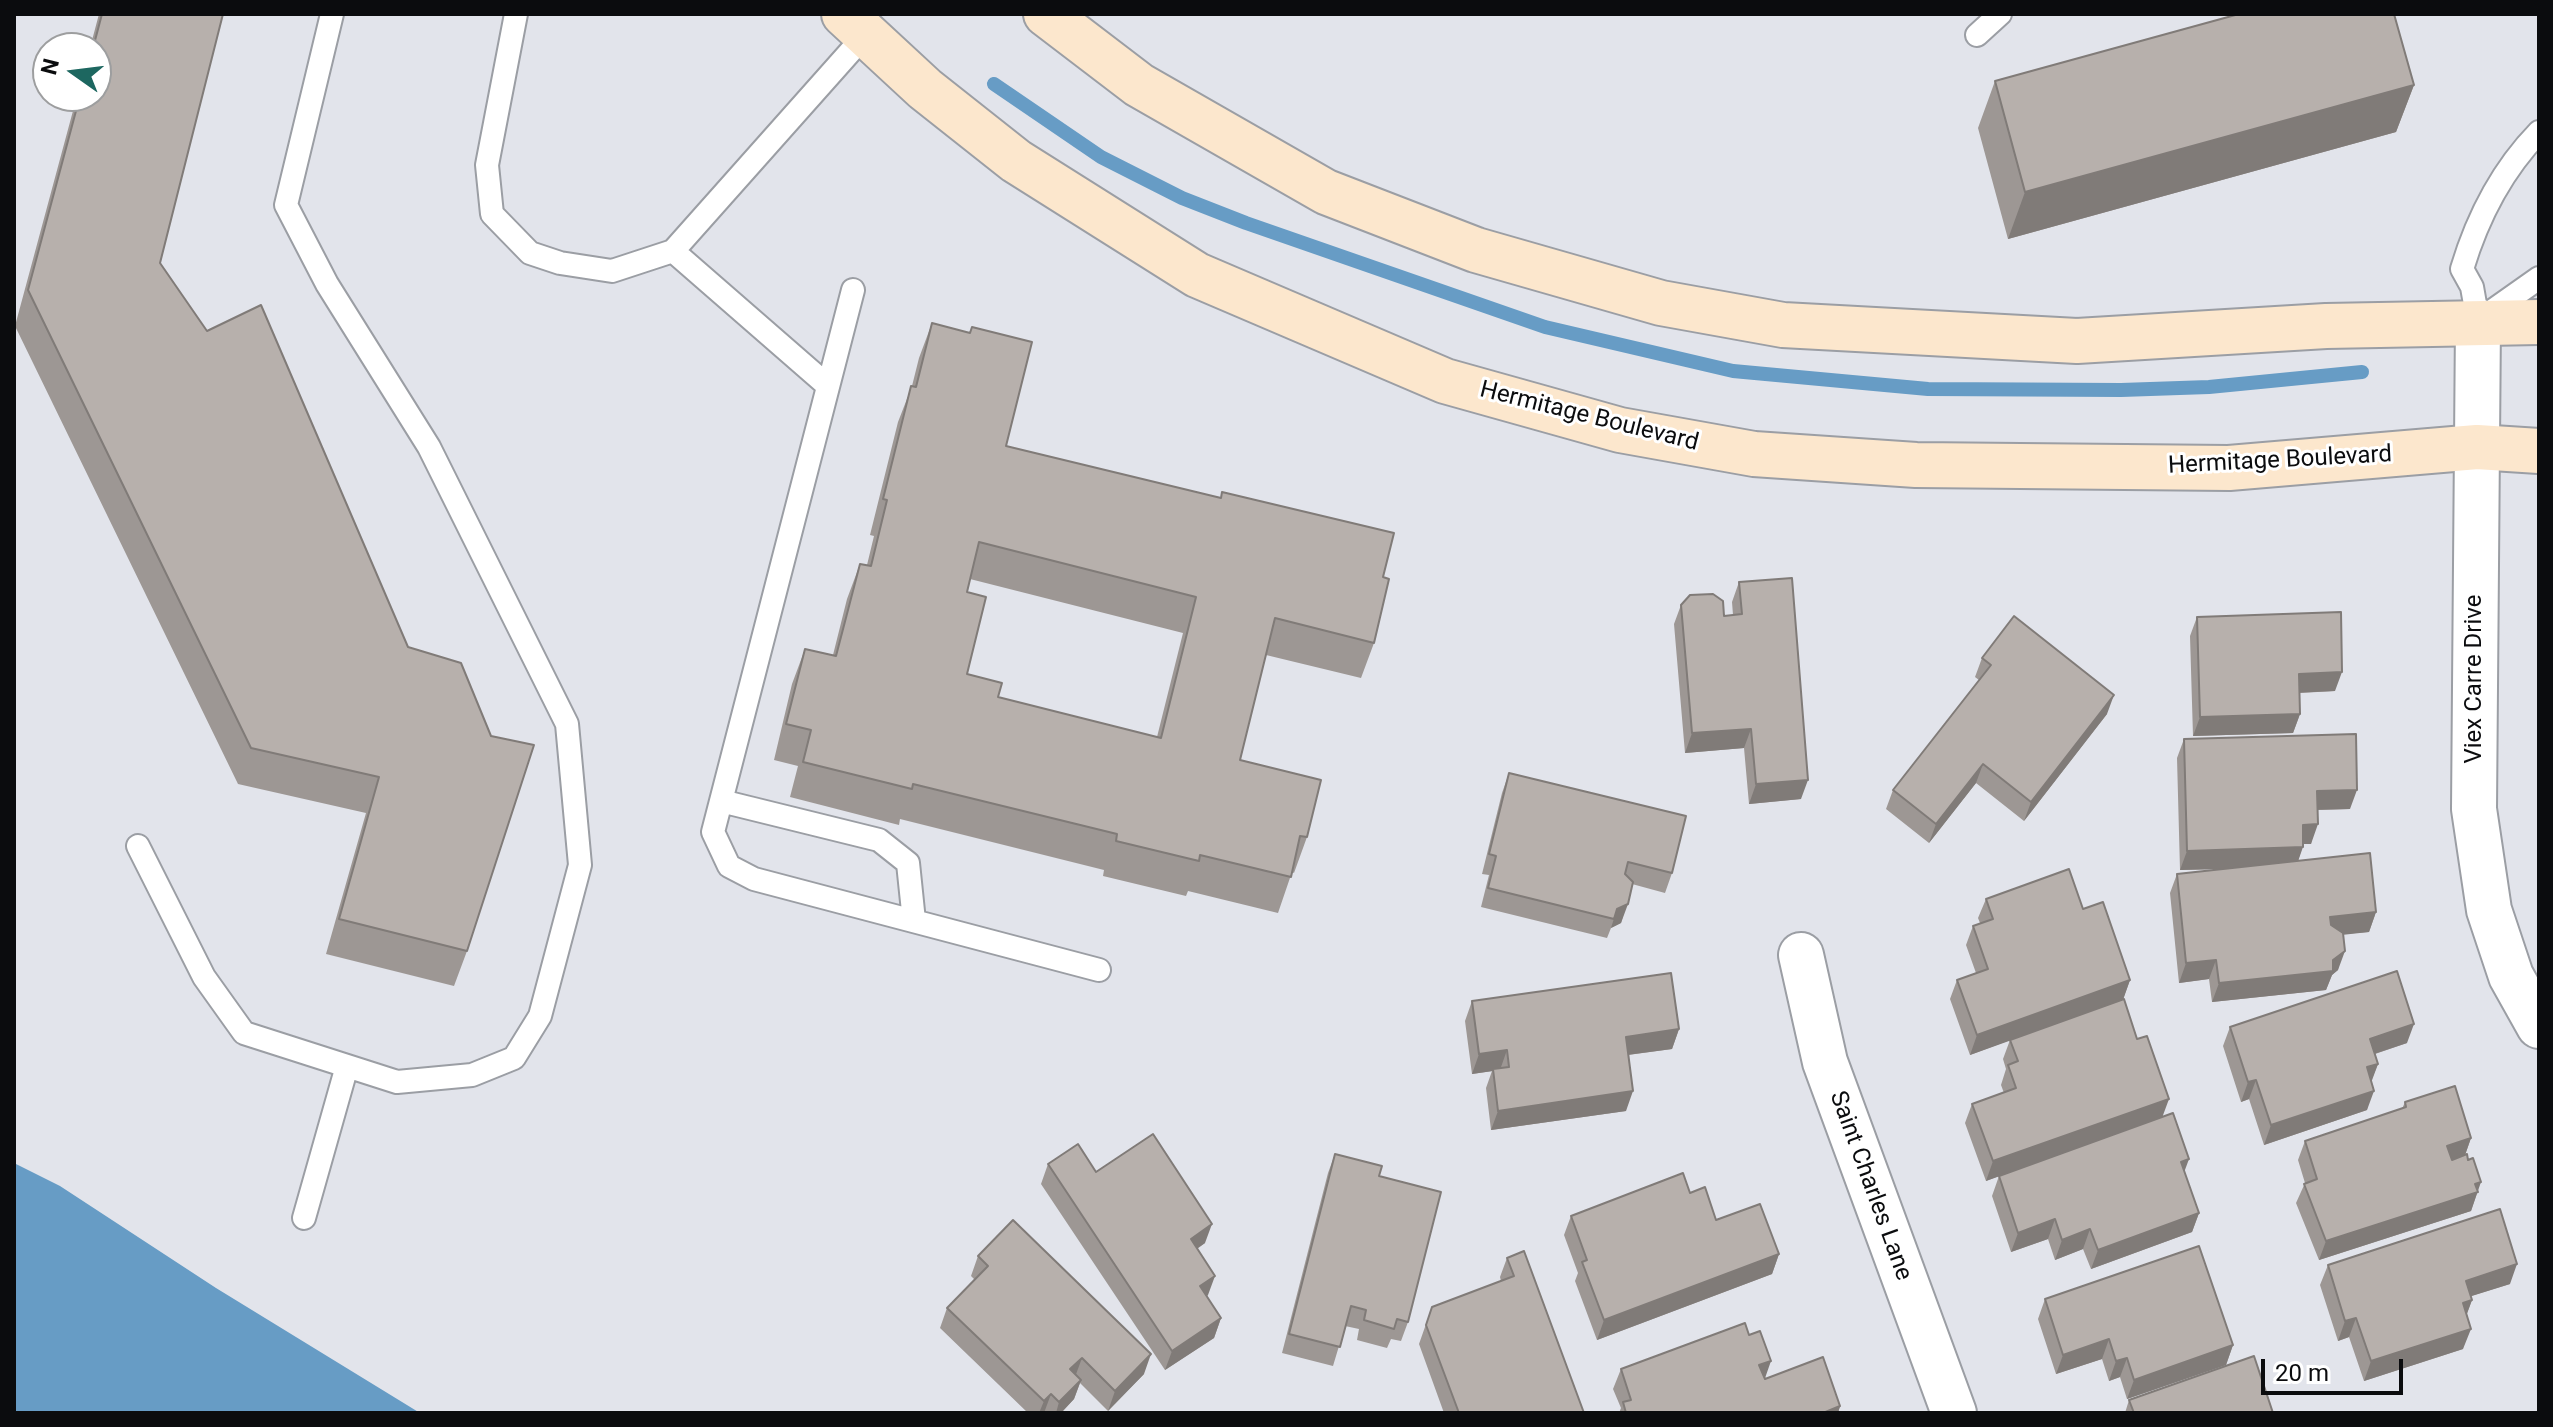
<!DOCTYPE html>
<style>
body{margin:0}
#map{position:relative;width:2553px;height:1427px;overflow:hidden;background:#e2e4eb;font-family:Roboto,sans-serif}
canvas{display:block}
.frame{position:absolute;inset:0;border:16px solid #0b0c0e;pointer-events:none}
.north{position:absolute;left:32px;top:32px;width:80px;height:80px;box-sizing:border-box;background:#fff;border:2px solid #9d9e9f;border-radius:50%;rotate:284deg;font-size:22px;font-weight:700;line-height:32px;text-align:center;color:#0b0c0e}
.north::after{content:'';display:block;margin:auto;width:28px;height:36px;background:#1d6760;clip-path:polygon(50% 0,100% 100%,50% 72%,0 100%)}
.scale{position:absolute;left:2261px;top:1359px;width:142px;height:36px;box-sizing:border-box;border:4px solid #0b0c0e;border-top:0;padding-left:10px;font-size:24px;line-height:28px;white-space:nowrap;color:#0b0c0e;-webkit-text-stroke:6px #fff;paint-order:stroke}
</style>
<div id="map">
<canvas width="2553" height="1427"></canvas>
<div class="frame"></div>
<div class="north">N</div>
<div class="scale">20 m</div>
</div>
<script>
const ctx = document.querySelector('canvas').getContext('2d');
ctx.lineJoin = 'round';
function fill(path, color) {
  ctx.fillStyle = color;
  ctx.fill(path, 'evenodd');
}
function trace(path, color, width, dash) {
  ctx.strokeStyle = color;
  ctx.lineWidth = width;
  ctx.lineCap = dash ? 'butt' : 'round';
  ctx.setLineDash(dash || []);
  ctx.stroke(path);
}
function label(font, color, halo, rows, align = 'center') {
  ctx.font = font + ' Roboto,sans-serif';
  ctx.lineWidth = 6;
  ctx.setLineDash([]);
  ctx.textBaseline = 'middle';
  ctx.strokeStyle = halo;
  ctx.fillStyle = color;
  for (const [text, x, y, turn = 0] of rows) {
    ctx.save();
    ctx.translate(x, y);
    ctx.rotate((+turn || 0) * Math.PI / 180);
    ctx.textAlign = isNaN(turn) ? turn : align;
    if (halo) ctx.strokeText(text, 0, 0);
    ctx.fillText(text, 0, 0);
    ctx.restore();
  }
}
fill(new Path2D(`
 M14,1163L60,1186L216,1288L420,1413H14Z`), '#679cc5');
trace(new Path2D(`
 M994,84L1101,157L1182,198L1246,223L1545,327L1733,371L1928,389L2121,390L2209,387L2362,372`), '#679cc5', 14);
const lane = new Path2D(`
 M516,14L487,165L492,214L530,253L560,263L612,271L673,251L866,34
 M1977,35L2000,14
 M2539,132C2502,170 2477,219 2462,269L2472,287L2478,321L2539,278
 M673,251L828,386
 M853,290L713,832L729,866L754,879L1099,970
 M721,801L879,840L908,863L914,921
 M138,846L204,977L244,1033L397,1082L472,1075L514,1058L540,1016L580,865L567,724L429,447L327,284L286,205L332,14
 M304,1218L347,1066`);
const street = new Path2D(`
 M2478,321L2474,809L2489,910L2511,976L2539,1026
 M1801,955L1825,1062L1954,1413`);
const secondary = new Path2D(`
 M844,14L925,89L1016,161L1197,275L1445,381L1620,430L1754,454L1916,465L2229,468L2477,447L2539,451
 M1046,14L1139,85L1326,192L1476,250L1661,303L1783,325L2077,341L2326,326L2539,322`);
trace(lane, '#9b9ea4', 26);
trace(street, '#9b9ea4', 48);
trace(secondary, '#9b9ea4', 48);
trace(lane, '#fff', 22);
trace(street, '#fff', 44);
trace(secondary, '#fce7cd', 44);
fill(new Path2D(`
 M99,14H223L160,263L467,951L454,986L326,954L366,813L238,784L15,326L77,96H96V48H90Z
 M1995,81L2414,85L2396,132L2008,239L1978,128Z
 M932,323L1006,446L1383,577L1374,643L1361,678L1266,655L1240,760L1307,837L1294,873L1292,872L1278,913L1188,891L1186,896L1103,876L1104,870L900,819L899,825L790,797L798,766L774,760L792,684L805,649L833,655L847,599L860,564L867,565L874,536L870,535L898,422L912,386L919,358ZM970,579L1183,633L1157,737L998,697L967,674V592Z
 M1739,582L1801,799L1749,804L1744,748L1685,753L1674,624L1681,605L1724,616L1733,615L1732,602Z
 M2197,617L2335,691L2300,693V714L2293,733L2193,736L2190,636Z
 M1982,658L2107,714L2024,821L1976,783L1929,843L1886,809L1893,790L1979,680L1975,677Z
 M2184,739L2350,809L2317,810L2311,844H2303L2298,861L2376,912L2369,932L2343,934L2338,970L2332,975L2326,990L2212,1002L2209,979L2179,983L2170,893L2177,874L2224,869L2180,870L2177,758Z
 M1509,773L1672,873L1665,893L1632,884L1621,923L1611,928L1607,938L1481,907L1489,875L1482,874L1502,793Z
 M1986,899L2083,909L2130,980L2123,999L2163,1116L2199,1213L2192,1232L2091,1269L2083,1249L2055,1260L2048,1239L2011,1252L1992,1196L1999,1176L1986,1181L1965,1123L1972,1104L2004,1093L2001,1085L2006,1069L2003,1059L2010,1040L1970,1055L1950,999L1957,980L1976,973L1966,945L1973,926L1980,923L1978,918Z
 M1472,1001L1679,1029L1672,1049L1628,1055L1626,1111L1491,1130L1486,1088L1492,1071L1472,1074L1465,1021Z
 M2230,1027L2407,1043L2375,1054L2378,1064L2371,1081L2367,1110L2264,1145L2249,1099L2241,1102L2223,1046Z
 M2405,1102L2471,1138L2465,1155L2478,1190L2471,1211L2319,1260L2296,1203L2305,1183L2298,1160L2305,1141L2402,1109Z
 M1335,1154L1379,1176L1408,1322L1401,1341L1391,1339L1387,1348L1357,1340L1359,1329L1345,1326L1333,1366L1282,1353L1328,1173Z
 M1048,1164L1096,1172L1205,1243L1197,1249L1208,1295L1207,1296L1221,1318L1214,1338L1165,1370L1041,1184Z
 M1690,1193L1716,1220L1779,1254L1772,1274L1597,1340L1575,1281L1578,1273L1564,1235L1571,1216Z
 M978,1256L1144,1374L1108,1411L1080,1383L1074,1399L1061,1413H1028L940,1328L947,1308L975,1280L971,1276Z
 M1507,1258L1584,1413H1444L1419,1344L1432,1307L1501,1281L1500,1277Z
 M2328,1265L2510,1284L2471,1296L2472,1300L2466,1316L2463,1349L2364,1381L2349,1337L2338,1341L2320,1285Z
 M2045,1299L2233,1345L2226,1365L2127,1399L2120,1377L2109,1381L2102,1359L2056,1374L2038,1319Z
 M1621,1369L1765,1379L1840,1406L1838,1413H1619L1621,1408L1613,1389Z
 M2129,1400L2273,1413H2125Z`), '#9d9794');
fill(new Path2D(`
 M2414,85L2396,132L2008,239L2025,192Z
 M2342,672L2335,691L2292,693L2299,674Z
 M2114,695L2107,714L2024,821L2031,802Z
 M2300,714L2293,733L2193,736L2200,717Z
 M1751,729L1744,748L1685,753L1692,733Z
 M1983,764L1976,783L1929,843L1936,824Z
 M1808,780L1801,799L1749,804L1756,784Z
 M2357,790L2350,809L2310,810L2317,791Z
 M2318,824L2311,844H2296L2303,825Z
 M2303,847L2296,867L2180,870L2187,851Z
 M1628,904L1621,923L1611,928L1617,909Z
 M2376,912L2369,932L2323,937L2330,917Z
 M2345,951L2338,970L2332,975L2326,990L2212,1002L2219,983L2333,960Z
 M2216,960L2209,979L2179,983L2186,963Z
 M2130,980L2123,1000L1970,1055L1977,1035Z
 M2414,1024L2407,1043L2362,1058L2370,1039Z
 M1679,1029L1672,1049L1619,1056L1626,1037Z
 M1507,1050L1500,1070L1472,1074L1479,1054Z
 M2378,1064L2371,1083L2367,1067Z
 M2256,1080L2249,1099L2241,1102L2248,1082Z
 M1633,1091L1626,1111L1491,1130L1498,1111Z
 M2374,1091L2367,1110L2264,1145L2271,1125Z
 M2169,1099L2162,1118L1986,1181L1993,1161Z
 M2471,1138L2464,1158L2440,1165L2447,1146Z
 M2189,1159L2182,1178L2181,1162Z
 M2481,1182L2471,1211L2319,1260L2326,1241Z
 M2199,1213L2192,1232L2091,1269L2098,1250Z
 M2055,1219L2048,1239L2011,1252L2018,1233Z
 M1212,1224L1205,1243L1183,1258L1191,1239Z
 M2090,1229L2083,1249L2055,1260L2062,1240Z
 M1779,1254L1772,1274L1597,1340L1604,1320Z
 M2517,1264L2510,1284L2459,1300L2466,1281Z
 M1215,1276L1208,1295L1193,1305L1200,1286Z
 M2472,1300L2465,1319L2463,1303Z
 M1221,1318L1214,1338L1165,1370L1172,1351Z
 M2356,1318L2349,1337L2338,1341L2345,1321Z
 M2471,1329L2463,1349L2364,1381L2371,1361Z
 M2109,1339L2102,1359L2056,1374L2063,1355Z
 M2233,1345L2226,1365L2127,1399L2134,1380Z
 M1151,1354L1144,1374L1108,1411L1115,1391Z
 M1082,1358L1075,1377L1070,1369Z
 M2127,1358L2120,1377L2109,1381L2116,1361Z
 M1771,1361L1764,1381L1759,1365Z
 M1081,1380L1074,1399L1061,1413H1056L1059,1402Z
 M1051,1394L1044,1413H1039L1044,1401Z
 M1840,1406L1838,1413H1823Z`), '#807b78');
const building = new Path2D(`
 M102,14H223L160,263L207,331L261,305L408,647L461,663L491,736L534,745L467,951L339,919L379,777L251,748L28,290L80,96H96V48H93Z
 M2239,14H2394L2414,85L2025,192L1995,81Z
 M932,323L970,333L972,327L1032,342L1006,446L1221,498L1222,492L1394,533L1383,577L1389,579L1374,643L1275,618L1240,760L1321,780L1307,837L1300,836L1291,877L1200,855L1199,861L1116,841L1117,834L913,784L912,789L803,762L811,730L786,724L805,649L836,656L860,564L871,566L887,500L883,499L911,386L916,387ZM979,542L1196,597L1161,738L998,697L1002,683L967,674L986,597L967,592Z
 M1792,578L1808,780L1756,784L1751,729L1692,733L1681,605L1690,595L1713,594L1723,601L1724,616L1742,614L1739,582Z
 M2341,612L2342,672L2299,674L2300,714L2200,717L2197,617Z
 M2014,616L2114,695L2031,802L1983,764L1936,824L1893,790L1991,665L1982,658Z
 M2356,734L2357,790L2317,791L2318,824L2303,825V847L2187,851L2184,739Z
 M1509,773L1686,816L1672,873L1628,862L1625,874L1633,882L1628,904L1617,909L1614,919L1488,888L1496,856L1489,854Z
 M2370,853L2376,912L2330,917L2331,925L2343,933L2345,951L2333,960V971L2219,983L2216,960L2186,963L2177,874Z
 M2069,869L2083,909L2103,902L2130,980L1977,1035L1957,980L1988,969L1973,926L1993,919L1986,899Z
 M2397,971L2414,1024L2370,1039L2378,1064L2367,1067L2374,1091L2271,1125L2256,1080L2248,1082L2230,1027Z
 M1671,973L1679,1029L1626,1037L1633,1091L1498,1111L1493,1069L1509,1067L1507,1050L1479,1054L1472,1001Z
 M2124,999L2137,1039L2147,1036L2169,1099L1993,1161L1972,1104L2016,1088L2008,1065L2018,1061L2010,1040Z
 M2455,1086L2471,1138L2447,1146L2452,1160L2467,1154L2468,1160L2473,1158L2481,1182L2475,1184L2478,1192L2326,1241L2304,1184L2317,1179L2305,1141L2406,1107L2405,1102Z
 M2173,1113L2189,1159L2181,1162L2199,1213L2098,1250L2090,1229L2062,1240L2055,1219L2018,1233L1999,1176Z
 M1153,1134L1212,1224L1191,1239L1215,1276L1200,1286L1221,1318L1172,1351L1048,1164L1078,1144L1096,1172Z
 M1335,1154L1382,1166L1379,1176L1441,1192L1408,1322L1397,1319L1394,1329L1364,1320L1366,1310L1351,1306L1340,1347L1289,1334Z
 M1683,1173L1690,1193L1705,1187L1716,1220L1760,1204L1779,1254L1604,1320L1582,1262L1587,1260L1571,1216Z
 M2500,1209L2517,1264L2466,1281L2472,1300L2463,1303L2471,1329L2371,1361L2356,1318L2345,1321L2328,1265Z
 M1013,1220L1151,1354L1115,1391L1082,1358L1070,1369L1081,1380L1059,1402L1051,1394L1044,1401L947,1308L988,1266L978,1256Z
 M2199,1246L2233,1345L2134,1380L2127,1358L2116,1361L2109,1339L2063,1355L2045,1299Z
 M1524,1251L1584,1413H1459L1426,1325L1432,1307L1514,1276L1507,1258Z
 M1745,1323L1749,1335L1760,1331L1771,1361L1759,1365L1765,1379L1823,1357L1840,1406L1823,1413H1626L1623,1402L1631,1400L1621,1369Z
 M2254,1356L2273,1413H2134L2129,1400Z`);
fill(building, '#b7b0ac');
trace(building, '#807b78', 2);
label('24px', '#0b0c0e', '#fff', [
 ["Hermitage Boulevard",1589,417,14],
 ["Hermitage Boulevard",2280,461,-3],
 ["Viex Carre Drive",2475,679,-90],
 ["Saint Charles Lane",1870,1186,70]
]);
</script>
